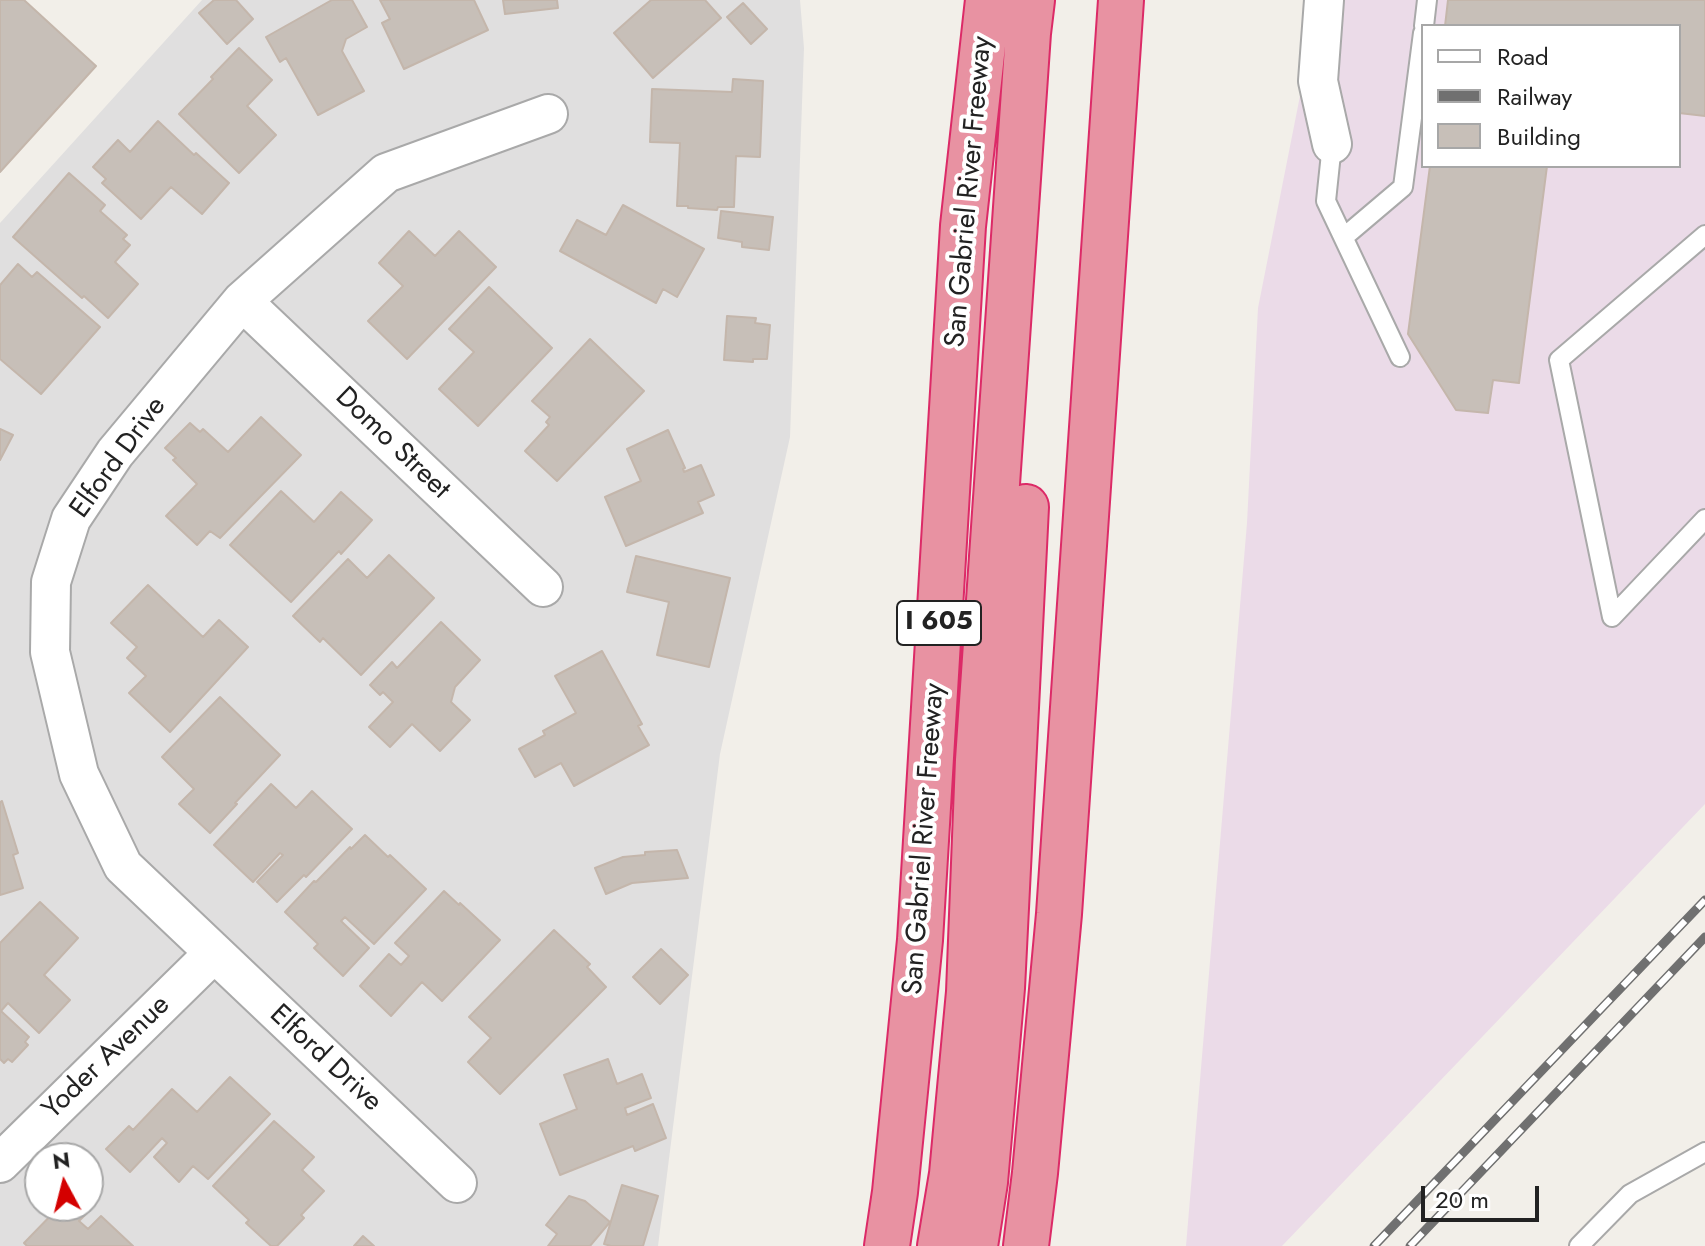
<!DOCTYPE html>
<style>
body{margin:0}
#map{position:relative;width:1705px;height:1246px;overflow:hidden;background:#f2efe9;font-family:Jost,sans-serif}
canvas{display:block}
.legend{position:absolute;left:1421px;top:24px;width:260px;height:144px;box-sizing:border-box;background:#fff;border:2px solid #a7a7a7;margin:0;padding:10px 14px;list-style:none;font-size:24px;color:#222}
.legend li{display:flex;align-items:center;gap:16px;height:40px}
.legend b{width:40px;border:2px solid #a7a7a7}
.north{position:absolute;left:24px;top:1142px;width:80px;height:80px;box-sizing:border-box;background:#fff;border:2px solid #a7a7a7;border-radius:50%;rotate:353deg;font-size:22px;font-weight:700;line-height:32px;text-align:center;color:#222}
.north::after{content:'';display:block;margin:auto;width:28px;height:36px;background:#d40000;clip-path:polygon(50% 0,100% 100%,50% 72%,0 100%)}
.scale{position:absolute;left:1421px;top:1186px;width:118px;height:36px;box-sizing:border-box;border:4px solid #222;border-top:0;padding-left:10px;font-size:24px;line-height:28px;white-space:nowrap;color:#222;-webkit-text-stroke:6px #fff;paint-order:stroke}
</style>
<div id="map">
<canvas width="1705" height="1246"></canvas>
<ul class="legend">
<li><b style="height:10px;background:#fff"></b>Road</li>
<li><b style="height:10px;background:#707070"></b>Railway</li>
<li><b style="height:22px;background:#c7bfb8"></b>Building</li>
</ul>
<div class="north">N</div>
<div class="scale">20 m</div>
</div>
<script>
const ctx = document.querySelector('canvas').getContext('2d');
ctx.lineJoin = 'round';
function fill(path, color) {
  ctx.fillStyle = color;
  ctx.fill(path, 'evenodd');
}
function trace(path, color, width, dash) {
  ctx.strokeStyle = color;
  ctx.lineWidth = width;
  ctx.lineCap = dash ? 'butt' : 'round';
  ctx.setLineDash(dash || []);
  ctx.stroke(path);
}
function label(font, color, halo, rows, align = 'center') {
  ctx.font = font + ' Jost,sans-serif';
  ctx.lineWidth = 8;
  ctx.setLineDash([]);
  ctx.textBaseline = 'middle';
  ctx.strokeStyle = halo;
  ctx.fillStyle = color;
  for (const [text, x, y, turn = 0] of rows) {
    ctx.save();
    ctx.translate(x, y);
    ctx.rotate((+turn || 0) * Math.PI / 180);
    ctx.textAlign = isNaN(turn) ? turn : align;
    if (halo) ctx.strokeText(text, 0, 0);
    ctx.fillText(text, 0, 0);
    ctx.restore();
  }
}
fill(new Path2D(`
 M202,0H800L804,48L790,437L720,754L658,1246H0V223ZM40,1158H88V1206H40Z`), '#e0dfdf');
fill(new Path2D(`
 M1319,0H1705V804L1282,1246H1186L1247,523L1258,308ZM1423,26H1679V166H1423Z`), '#ebdbe8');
const building = new Path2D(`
 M0,0H24L96,66L0,172Z
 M214,0H236L253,19L227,44L199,13Z
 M332,0H352L367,27L346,39L342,51L364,91L318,115L286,58L280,62L266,37Z
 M380,0H474L488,30L404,69L382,23L390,19Z
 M503,0H557L558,8L505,14Z
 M651,0H705L721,18L653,78L614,33Z
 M1448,0H1705V116L1679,113V26H1445Z
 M743,3L767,29L751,44L727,17Z
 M239,48L272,80L247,106L276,135L239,173L179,114L213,79L211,77Z
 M733,79L763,81L760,157L736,156L734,207H718L717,210L688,208V206H677L680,143L650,142L652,89L732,92Z
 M158,121L194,155L196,153L229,183L202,214L171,187L141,219L102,183L106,179L93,167L118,140L130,152Z
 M1430,166H1547L1519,383L1493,380L1488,413L1456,410L1408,334Z
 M69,173L105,205L100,211L127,235L123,239L130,245L115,262L138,284L108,318L84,296L82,298L13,237Z
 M623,205L704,249L677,297L663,289L656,303L560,251L577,220L606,235Z
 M721,211L773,217L769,250L742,247V242L718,238Z
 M409,231L435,256L459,231L496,267L407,359L368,321L403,286L379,263Z
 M18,264L32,277L37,272L100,327L41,394L0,359V285Z
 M489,287L552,348L478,426L439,389L474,352L449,329Z
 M727,316L756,318L755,323L770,325L767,359H753V362L724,360Z
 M590,339L644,391L557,481L525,451L549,425L546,422L550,417L532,401Z
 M261,417L301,455L220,538L210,531L197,545L166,516L197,484L173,460L176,458L165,448L190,423L200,432L203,429L228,452Z
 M0,429L13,435L0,460Z
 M668,430L685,468L683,469L684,472L701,465L714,495L698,502L703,513L626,546L605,497L641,481L627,449Z
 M281,491L314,522L341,492L372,520L341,554L339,551L291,602L230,545Z
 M389,555L434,598L361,675L323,638L320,642L293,616L348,559L367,578Z
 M636,556L730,578L709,667L657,655L669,602L627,592Z
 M148,585L203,637L219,620L248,647L170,732L129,693L146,676L127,658L137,647L111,623Z
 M441,622L480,660L455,687L451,702L470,720L440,751L412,724L390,747L369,727L393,702L383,692L380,695L370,685L392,662L397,668Z
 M602,651L642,724L638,726L649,745L574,786L561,763L535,777L519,749L545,735L543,731L576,713L555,676Z
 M220,697L280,755L235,803L237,804L210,833L179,804L194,789L162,757Z
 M271,784L296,808L312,791L352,829L306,877L304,875L277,902L257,882L283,855L280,853L253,882L214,845Z
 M2,801L18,853L13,855L23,888L0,895V802Z
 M365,835L388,857L390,855L426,889L374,944L345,917L341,921L369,948L343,976L314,948L318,944L285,912L314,881L316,882L350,847L351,849Z
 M677,850L688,878L632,883L606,894L595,868L623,857L645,855V852Z
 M444,891L459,905L460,903L500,940L442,1001L422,982L391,1016L360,986L389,954L401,965L409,956L395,943Z
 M40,902L78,938L44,975L70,1000L39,1033L8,1003L1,1011L29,1037L25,1042L28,1045L12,1062L8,1059L4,1063L0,1059V943Z
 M554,930L590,964L587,967L606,987L500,1094L468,1062L491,1038L469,1017Z
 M661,949L688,975L660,1004L633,977Z
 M608,1059L617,1084L642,1074L651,1098L625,1108L627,1115L653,1104L666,1138L635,1151L633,1146L560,1175L540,1124L577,1109L564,1075Z
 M230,1077L270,1114L208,1179L193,1166L179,1182L154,1157L167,1143L162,1138L130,1172L106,1149L129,1126L133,1130L172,1089L197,1112Z
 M274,1121L314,1157L302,1170L324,1191L301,1215L304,1218L277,1246H271L246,1223L249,1220L213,1186Z
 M622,1185L658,1196L643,1246H611L604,1244Z
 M569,1196L585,1201L610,1222L590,1246H548L557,1234L546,1225Z
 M60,1206H84L89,1211L79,1221L88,1229L101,1216L133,1246H27L24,1243Z
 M363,1236L374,1246H354Z`);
fill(building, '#c7bfb8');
trace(building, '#c4b6ab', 2);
const service = new Path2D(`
 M1424,26L1427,0
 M1332,144L1326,201L1400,357
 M1705,235L1559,360L1612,617L1705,519
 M1344,237L1403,187L1423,33
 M1579,1246L1630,1194L1705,1152`);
const minor = new Path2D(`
 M1324,0L1318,81L1332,144
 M242,301L543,587
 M0,1163L214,953
 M457,1183L123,866L79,774L50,652L51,582L71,519L115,453L242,301L386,173L548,114`);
const motorway = new Path2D(`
 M887,1246L895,1192L920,940L963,226L988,0
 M940,1246L952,1174L969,992L978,760L1028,33L1032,0
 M975,1246L985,1182L1002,988L1026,507
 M1026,1246L1035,1173L1059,914L1121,0`);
trace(service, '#a9a9a9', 22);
trace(minor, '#a9a9a9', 42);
trace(motorway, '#dc2a67', 48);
trace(service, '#fff', 18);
trace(minor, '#fff', 38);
trace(motorway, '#e892a2', 44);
const rail = new Path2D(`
 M1374,1246L1705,900
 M1410,1246L1705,937`);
trace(rail, '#707070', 9);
trace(rail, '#fff', 6, [18]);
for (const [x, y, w] of [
 [939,623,84]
]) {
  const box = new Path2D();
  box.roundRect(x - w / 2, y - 22, w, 44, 6);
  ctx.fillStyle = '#fff';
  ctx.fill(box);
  trace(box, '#222', 2);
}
label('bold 26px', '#222', null, [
 ["I 605",939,623]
]);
label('28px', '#222', '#fff', [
 ["San Gabriel River Freeway",970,192,-85],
 ["Domo Street",392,444,44],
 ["Elford Drive",119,458,-54],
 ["San Gabriel River Freeway",925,839,-86],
 ["Yoder Avenue",107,1058,-44],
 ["Elford Drive",325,1059,43]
]);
</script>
